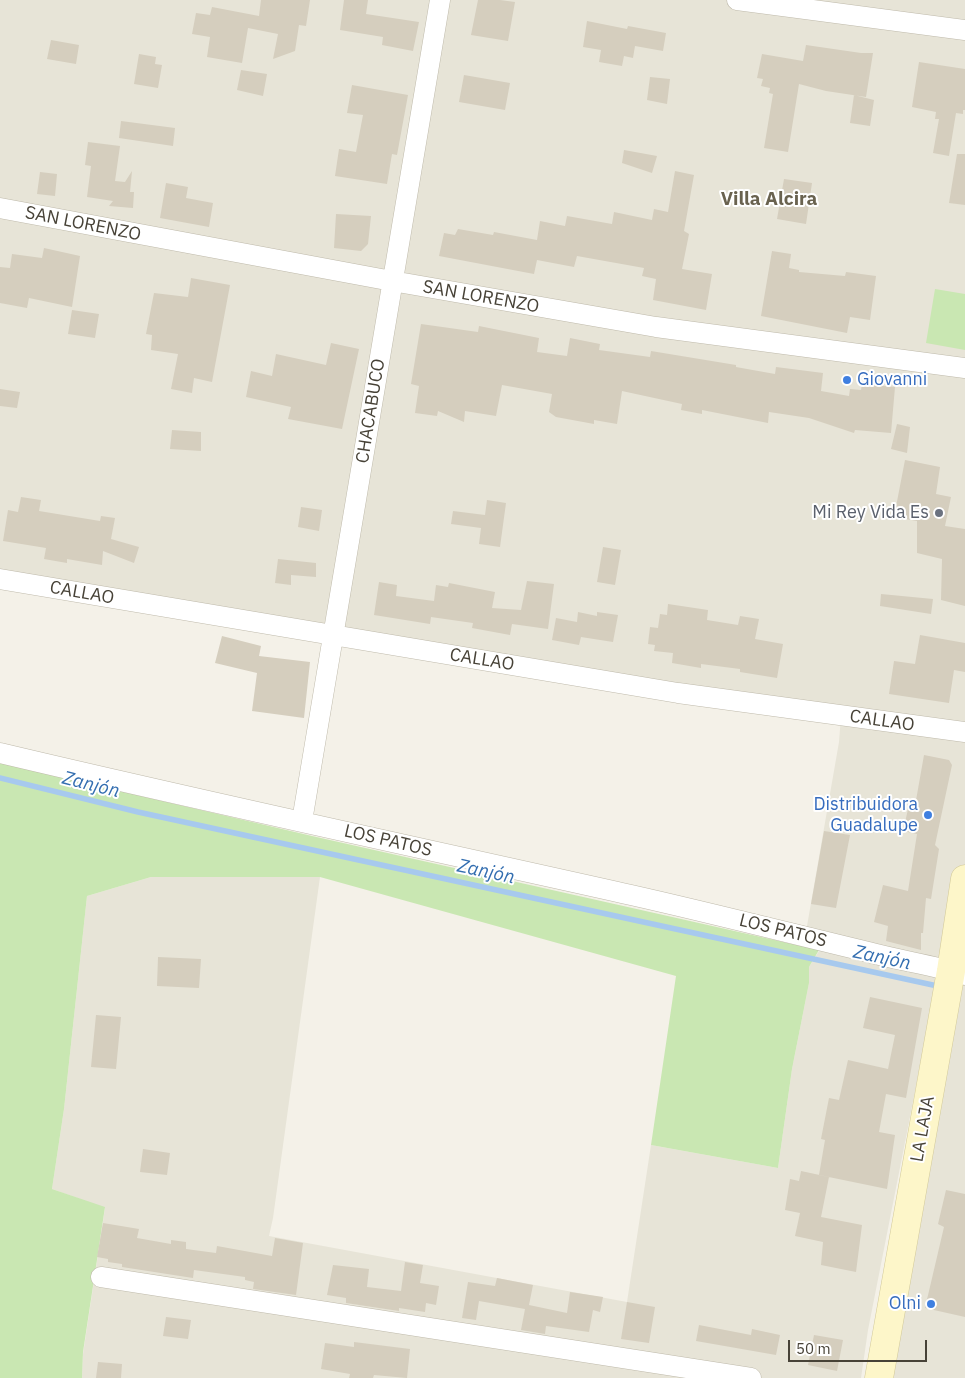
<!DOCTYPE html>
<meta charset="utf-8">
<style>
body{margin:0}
#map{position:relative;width:965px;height:1378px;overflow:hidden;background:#f4f1e8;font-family:"IBM Plex Sans",sans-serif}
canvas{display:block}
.scale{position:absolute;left:788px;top:1340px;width:139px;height:22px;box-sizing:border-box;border:2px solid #474237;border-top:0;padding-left:6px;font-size:15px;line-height:18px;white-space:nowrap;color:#474237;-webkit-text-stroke:4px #fff;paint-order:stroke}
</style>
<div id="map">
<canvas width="965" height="1378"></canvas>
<div class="scale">50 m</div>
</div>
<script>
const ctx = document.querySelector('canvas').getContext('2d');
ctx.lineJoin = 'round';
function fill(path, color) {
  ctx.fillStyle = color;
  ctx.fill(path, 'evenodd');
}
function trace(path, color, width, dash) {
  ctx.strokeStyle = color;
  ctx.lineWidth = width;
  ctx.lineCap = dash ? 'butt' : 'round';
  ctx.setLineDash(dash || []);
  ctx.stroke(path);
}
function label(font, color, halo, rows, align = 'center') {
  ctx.font = font + ' "IBM Plex Sans",sans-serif';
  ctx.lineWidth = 4;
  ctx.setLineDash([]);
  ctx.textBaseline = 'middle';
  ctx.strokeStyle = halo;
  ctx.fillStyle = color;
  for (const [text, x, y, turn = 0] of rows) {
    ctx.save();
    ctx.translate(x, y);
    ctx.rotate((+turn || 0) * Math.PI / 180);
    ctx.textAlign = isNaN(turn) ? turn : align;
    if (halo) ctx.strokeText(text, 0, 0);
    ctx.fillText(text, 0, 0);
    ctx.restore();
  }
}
fill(new Path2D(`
 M0,0H965V1378H872L934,995L868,1330L861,1378H82L83,1354L105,1208L52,1189L64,1109L87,896L151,877H320L273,1218L269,1236L627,1302L651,1145L778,1168L792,1069L809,983V967L819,951L807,948V926L839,742L841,716L0,581Z`), '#e7e4d7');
fill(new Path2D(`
 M935,289L965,294V350L926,343Z
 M0,763L312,836L819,950L809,967V983L792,1069L778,1168L651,1145L676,976L320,877H151L87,896L64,1109L52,1189L105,1207L83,1352L82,1378H0Z`), '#c9e7b2');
trace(new Path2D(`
 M0,778L138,812L942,987`), '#a7c9ee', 5.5);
fill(new Path2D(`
 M261,0H310L306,26L299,25L295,51L273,59L278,34L248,28L242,63L207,57L210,37L192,34L196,13L210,15L212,7L259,16Z
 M344,0H368L366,14L419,22L413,51L382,45L383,37L340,30Z
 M478,0H500L515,2L508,41L471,35Z
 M587,21L627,29L628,26L666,33L663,51L635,46L633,58L624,56L622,66L599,62L601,50L583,47Z
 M51,40L79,45L76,64L47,59Z
 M806,45L861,53H873L866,97L826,91L799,84L788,152L764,148L773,94L769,93L770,88L761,86L763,79L757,78L762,54L803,61Z
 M139,54L156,57L155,64L162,65L158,88L134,84Z
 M919,62L965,69V110H963V114L956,113L949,156L933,153L939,119H935L936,112L912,107Z
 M241,70L267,74L263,96L237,90Z
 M464,75L510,83L505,110L459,102Z
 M650,77L670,79L667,104L647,100Z
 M352,85L408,95L397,155L392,154L387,184L335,176L339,149L356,152L363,115L347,113Z
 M854,95L874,100L870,126L850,123Z
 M121,121L175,128L173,146L119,138Z
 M88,142L120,146L115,181L125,182L132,171L130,192H134L133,208L109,206L113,201L87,197L91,166L85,165Z
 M624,150L657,156L652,173L622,163Z
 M957,154H965V205L949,203Z
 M675,171L694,175L684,231L689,234L682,269L712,274L706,310L653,300L656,279L642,276L644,268L577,256L574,267L537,260L534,274L439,256L444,233L455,235L458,229L493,235L494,232L537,240L540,221L565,226L567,216L612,224L614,212L652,220L654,209L668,212Z
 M40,172L57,174L55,196L37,194Z
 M784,179L812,183L806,224L777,219Z
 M166,183L188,187L186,198L213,203L209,227L160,218Z
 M336,214L371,216L368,244L361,251L334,248Z
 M44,248L80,256L72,307L29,298L27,308L0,303V267L10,268L12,254L42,258Z
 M772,251L791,254L789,268L799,270V272L845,276L846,272L876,276L870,320L850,317L847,333L761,316Z
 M191,278L230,285L212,382L194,378L192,393L171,389L178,354L151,350L152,335L146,334L154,293L188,297Z
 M72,310L99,314L95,338L68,334Z
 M421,324L478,332L479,326L539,338L537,352L567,356L570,338L600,344L599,350L650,357L651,351L736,365V367L775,374L776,367L823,373L821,391L849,396L850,389L861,390L862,384L895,387L891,433L855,430L854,433L809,418L769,412L768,423L702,410V414L681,410L682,404L622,391L617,424L594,420V424L556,417L549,412L552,394L502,385L496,416L465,411L464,422L438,411L437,416L415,413L419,386L411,384Z
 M331,343L359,349L342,429L288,419L291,407L246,397L251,371L272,376L276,354L326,365Z
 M0,389L20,392L17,408L0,406Z
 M897,424L910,427L907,453L891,449Z
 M172,430L201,432V451L170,449Z
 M905,460L940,467L936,494L951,497L945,526L965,529V606L941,600L942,559L917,553V521L894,517Z
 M21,497L41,500L39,511L100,521L101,516L115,518L111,539L139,547L134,563L103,551L102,565L67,559V563L44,559L46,548L3,541L8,510L18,512Z
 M487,500L506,503L500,547L479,544L481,528L451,524L453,511L485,515Z
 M301,507L322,510L319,531L298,527Z
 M603,547L621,550L615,585L597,582Z
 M278,559L316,563V577L291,575V585L275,583Z
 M527,581L554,584L548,629L512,624L510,635L472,628L473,623L431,617L430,624L374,615L379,582L397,585L396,596L434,601L436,585L448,587L449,583L495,592L492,608L521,610Z
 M881,594L933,599L931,614L880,606Z
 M668,604L708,610L707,620L738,625L740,616L759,619L755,639L783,644L777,678L740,672V669L701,664V668L672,663L673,653L654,651L655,645L648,644L650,627L658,628L660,614L667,615Z
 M578,612L597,616V612L618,615L613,642L581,637L579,645L552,640L556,618L577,622Z
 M920,635L965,643V672L954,670L949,703L889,694L894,661L915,664Z
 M222,636L261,646L259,656L310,662L304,718L252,711L257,673L215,663Z
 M924,755L949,760L952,765L935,845L939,849L931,899L926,898L923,933H921V950L886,941L888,926L874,922L883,885L908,891L917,834L903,831L909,805L915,806Z
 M824,831L850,835L836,908L811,904Z
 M158,957L201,959L199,988L157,986Z
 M870,997L922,1008L906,1098L886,1094L879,1132L895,1135L887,1189L819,1175L825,1140L821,1139L829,1098L839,1100L848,1060L888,1069L895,1035L863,1028Z
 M96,1015L121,1017L116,1069L91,1067Z
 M143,1149L170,1153L167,1175L140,1172Z
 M801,1171L829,1177L821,1217L862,1225L856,1272L821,1265L823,1242L795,1236L800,1213L785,1210L790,1179L799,1181Z
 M946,1190L965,1194V1317L925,1308L944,1227L938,1224Z
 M103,1223L139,1229L137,1238L171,1244V1240L186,1242V1249L216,1253L217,1246L272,1256L275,1238L303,1243L296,1295L253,1289L254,1282L245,1280V1277L194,1270L193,1278L122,1267V1264L108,1262V1259L97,1257Z
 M405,1262L423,1265L420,1283L439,1286L436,1305L426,1303L425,1312L399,1308V1311L346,1303V1298L327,1295L333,1265L369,1269L367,1287L401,1291Z
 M497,1278L533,1285L529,1305L567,1313L570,1292L603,1297L600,1312L593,1310L589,1332L546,1326L545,1334L521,1330L525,1309L479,1301L476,1320L462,1318L468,1282L495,1286Z
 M627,1302L655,1307L649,1343L621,1339Z
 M166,1317L191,1320L188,1339L163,1336Z
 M699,1325L751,1335L752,1329L780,1335L776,1355L696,1341Z
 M814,1335L843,1340L837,1371L808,1365Z
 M354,1342L410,1349L407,1378L374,1375L373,1378H349L350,1374L321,1369L325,1343L354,1347Z
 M98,1362L122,1364L121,1378H96Z`), '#d5cebe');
const minor = new Path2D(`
 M737,0L965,30
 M0,208L392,281L656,327L965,368
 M0,579L678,693L965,732
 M0,753C210,803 421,848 631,895C711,913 789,933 868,952C901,961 933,965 965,975
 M302,821L440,0
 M101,1277L751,1378`);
const secondary = new Path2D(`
 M879,1378L951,971L965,879`);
trace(minor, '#bfbaab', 21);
trace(secondary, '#d2c999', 29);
trace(minor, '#fff', 20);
trace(secondary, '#fdf6c9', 28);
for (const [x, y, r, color] of [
 [847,380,5,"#3f7fe0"],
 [939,513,5,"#6b7280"],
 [928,815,5,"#3f7fe0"],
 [931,1304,5,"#3f7fe0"]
]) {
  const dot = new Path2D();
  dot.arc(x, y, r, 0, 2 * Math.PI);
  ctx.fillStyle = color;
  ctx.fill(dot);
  trace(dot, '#fff', 2);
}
label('18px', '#474237', '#fff', [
 ["SAN LORENZO",83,224,11],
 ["SAN LORENZO",481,297,10],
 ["CHACABUCO",371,411,-81],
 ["CALLAO",82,593,10],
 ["CALLAO",482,660,9],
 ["CALLAO",882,721,8],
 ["LOS PATOS",388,841,13],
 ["LOS PATOS",783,931,14],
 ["LA LAJA",923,1129,-80]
]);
label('18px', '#366cbe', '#fff', [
 ["Giovanni",857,380,"left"],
 ["Distribuidora",918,805],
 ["Guadalupe",918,826],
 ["Olni",921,1304]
], 'right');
label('18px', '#5b616d', '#fff', [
 ["Mi Rey Vida Es",929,513]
], 'right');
label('bold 19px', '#69624f', '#fff', [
 ["Villa Alcira",769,200]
]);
label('italic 19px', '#336eb0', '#fff', [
 ["Zanjón",91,785,14],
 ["Zanjón",486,872,12],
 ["Zanjón",882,958,12]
]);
</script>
